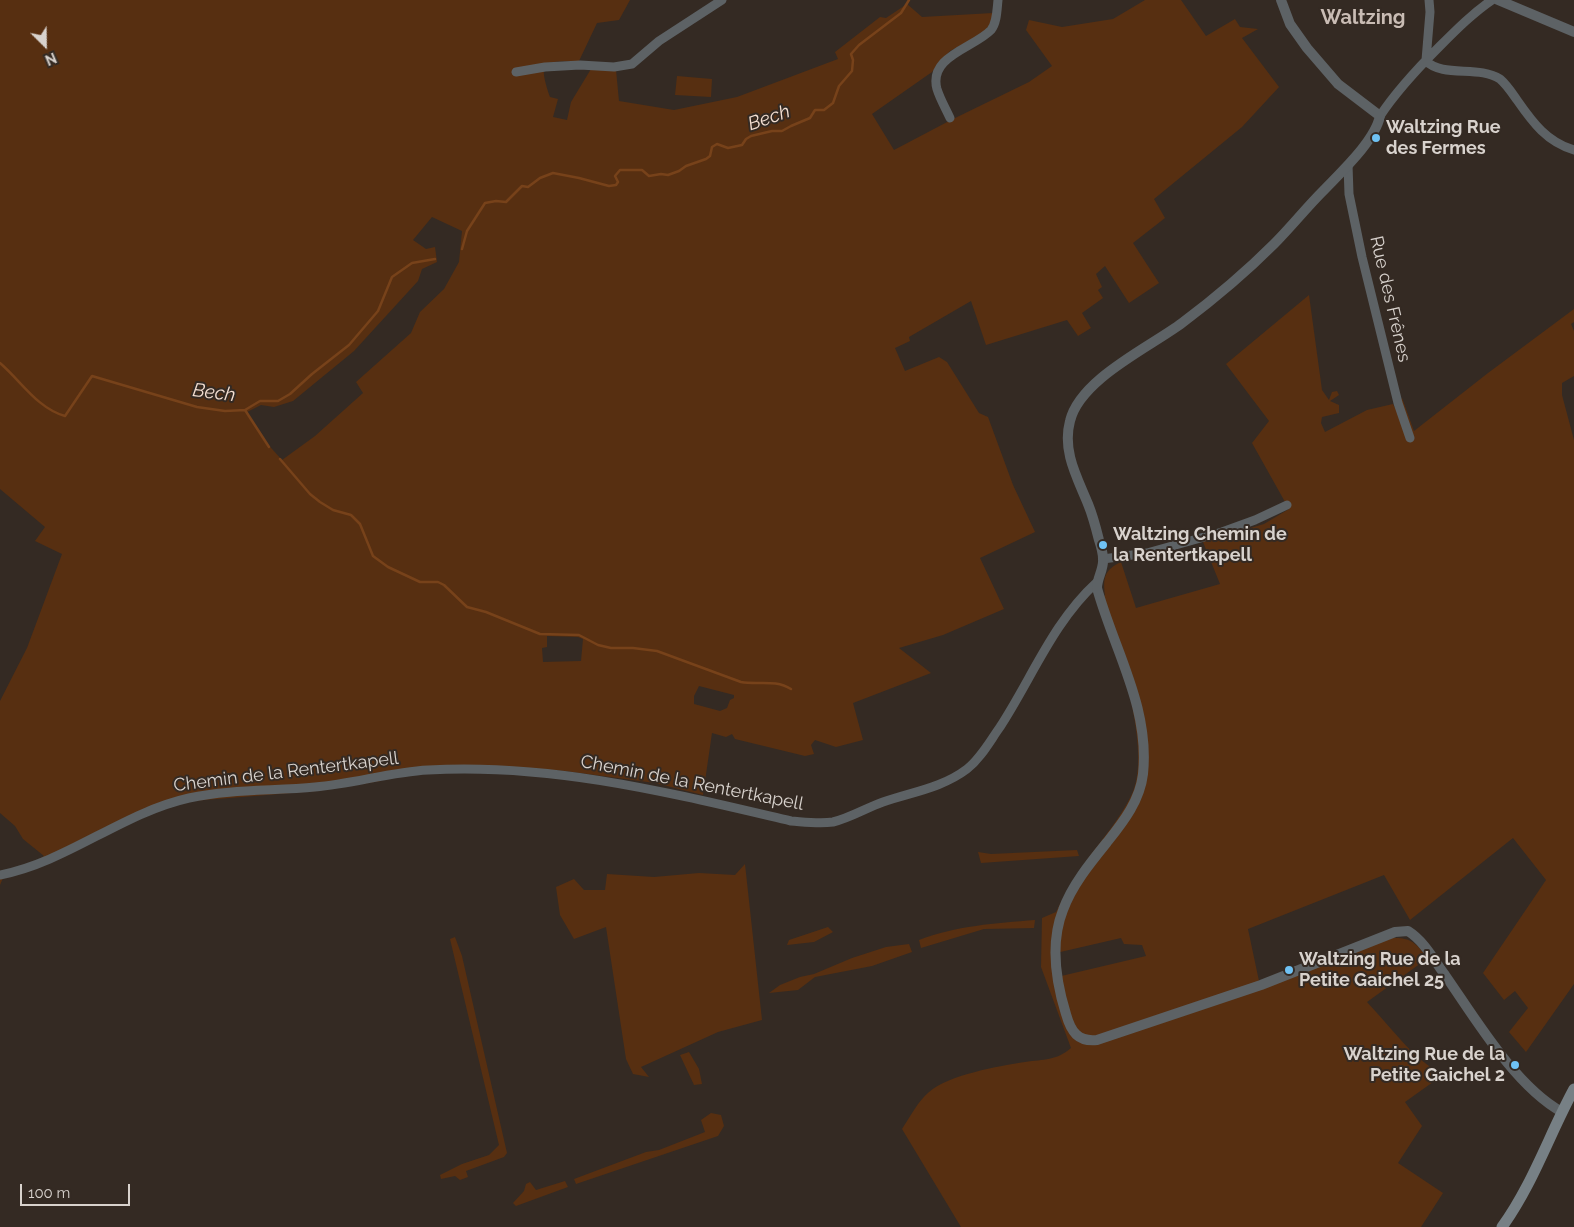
<!DOCTYPE html>
<meta charset="utf-8">
<style>
body{margin:0}
#map{position:relative;width:1574px;height:1227px;overflow:hidden;background:#342a23;font-family:Raleway,sans-serif}
canvas{display:block}
.north{position:absolute;left:20px;top:20px;width:50px;height:50px;-webkit-text-stroke:4px #342a23;paint-order:stroke;rotate:157deg;font-size:14px;font-weight:700;line-height:20px;text-align:center;color:#d8d2cd}
.north::after{content:'';display:block;margin:auto;width:18px;height:22px;background:#d8d2cd;clip-path:polygon(50% 0,100% 100%,50% 72%,0 100%)}
.scale{position:absolute;left:20px;top:1184px;width:110px;height:22px;box-sizing:border-box;border:2px solid #d8d2cd;border-top:0;padding-left:6px;font-size:15px;line-height:18px;white-space:nowrap;color:#d8d2cd;-webkit-text-stroke:4px #342a23;paint-order:stroke}
</style>
<div id="map">
<canvas width="1574" height="1227"></canvas>
<div class="north">N</div>
<div class="scale">100 m</div>
</div>
<script>
const ctx = document.querySelector('canvas').getContext('2d');
ctx.lineJoin = 'round';
function fill(path, color) {
  ctx.fillStyle = color;
  ctx.fill(path, 'evenodd');
}
function trace(path, color, width, dash) {
  ctx.strokeStyle = color;
  ctx.lineWidth = width;
  ctx.lineCap = dash ? 'butt' : 'round';
  ctx.setLineDash(dash || []);
  ctx.stroke(path);
}
function label(font, color, halo, rows, align = 'center') {
  ctx.font = font + ' Raleway,sans-serif';
  ctx.lineWidth = 4;
  ctx.setLineDash([]);
  ctx.textBaseline = 'middle';
  ctx.strokeStyle = halo;
  ctx.fillStyle = color;
  for (const [text, x, y, turn = 0] of rows) {
    ctx.save();
    ctx.translate(x, y);
    ctx.rotate((+turn || 0) * Math.PI / 180);
    ctx.textAlign = isNaN(turn) ? turn : align;
    if (halo) ctx.strokeText(text, 0, 0);
    ctx.fillText(text, 0, 0);
    ctx.restore();
  }
}
fill(new Path2D(`
 M0,0H630L619,20L597,23L579,61C544,62 537,58 550,97L558,99L553,117L567,120L571,102L591,69L616,70L619,101L674,110L737,97L838,59L835,52L880,17L886,18L907,4L922,17L993,13L990,25L982,34L950,51L932,72L872,114L894,150L951,120L1029,82L1052,66L1026,30L1029,20L1062,27L1113,19L1145,0H1181L1206,36L1235,19L1240,27L1258,29L1242,38L1279,87L1242,127L1154,199L1165,218L1133,243L1159,283L1129,303L1105,266L1096,274L1102,287L1098,290L1103,298L1082,313L1091,328L1078,336L1067,320L986,345L971,301L909,337L910,341L895,348L905,371L939,357L947,362L979,413L988,417L1013,485L1035,532L980,558L1004,609L943,635L899,648L931,673L853,703L863,740L836,747L815,740L811,745L814,754L805,756L735,739L732,734L726,737L712,733L703,795L655,783L565,771L484,766L382,773L381,781L317,791L192,801L173,805L152,814L3,878L0,885V872L31,864L44,856L23,839L15,826L0,813V701L27,648L62,554L35,541L45,527L0,489ZM432,217L462,231L459,262L444,289L420,312L411,333L356,382L363,393L315,436L282,460L263,439L247,412L261,405L274,407L293,401L354,351L418,281L422,269L437,262L435,247L426,249L413,240ZM547,636L578,637L583,639L581,661L543,662L542,648L547,647ZM699,686L734,695V698L730,700L727,708L720,711L694,704V696Z
 M677,76L712,79L711,97L675,95Z
 M1309,295L1322,390L1329,400L1332,392L1337,391L1339,395L1330,401L1339,405V413L1322,417L1321,423L1325,432L1367,410L1393,404L1395,408L1402,398L1414,431L1488,373L1574,309V322L1571,324L1574,331V376L1562,383V395L1574,440V984L1526,1052L1509,1032L1528,1008L1515,991L1504,1000L1483,973L1546,880L1513,838L1410,920L1384,875L1248,929L1259,981L1391,938C1412,937 1415,943 1428,958L1367,1002C1384,1020 1399,1039 1416,1056C1425,1064 1432,1066 1440,1077L1405,1102L1422,1126L1398,1163L1443,1193L1421,1227H961L902,1129C910,1117 918,1101 929,1092C948,1075 999,1066 1025,1062C1044,1059 1056,1061 1071,1048L1041,967L1042,918L1056,912C1065,893 1077,875 1089,857C1104,837 1121,817 1132,794C1153,750 1116,644 1103,597L1105,595C1103,578 1104,570 1121,562L1136,608L1220,584L1203,542L1264,524L1289,509L1252,443L1269,421L1226,364ZM1121,938L1124,944L1142,945L1146,956L1057,977L1056,953Z
 M1077,850L1079,856L981,863L978,852L991,854Z
 M745,864L762,1020L718,1032L641,1067L649,1077L633,1074L626,1059L606,927L574,939L560,915L556,887L574,879L584,890H605L607,874L654,877L699,873L735,875Z
 M1035,920L1034,928L984,929L921,948L919,940C955,926 996,923 1035,920Z
 M828,927L833,932L814,942L787,945L789,940Z
 M455,937L462,956L507,1153L504,1157L466,1171L468,1177L460,1180L455,1176L441,1179L440,1175L462,1164L489,1155L499,1145L450,939Z
 M909,944L912,952L872,966L815,977L798,990L769,993L780,985L800,977L814,974L852,958L886,947Z
 M689,1052L699,1069L702,1084L694,1085L680,1055Z
 M711,1113L721,1115L724,1126L718,1136L576,1184L574,1179L646,1152L659,1150L705,1132L701,1120Z
 M565,1181L568,1187L516,1206L513,1203L524,1191L526,1184L530,1182L536,1190Z`), '#572f11');
trace(new Path2D(`
 M462,249L467,231L485,203L496,201L506,202L522,186L528,187L540,178L553,173L579,178L609,186L616,185L618,182L615,176L620,170H642L649,176L661,174L668,175L679,171L686,166L706,159L710,156L712,147L717,144L728,148L742,145L746,139L751,136L772,131H782L791,126L810,118L815,110H824L833,103L839,86L852,71L853,60L851,54L859,45L901,13L909,0
 M0,363C21,381 37,408 65,416L92,376L197,407L225,411L245,410L260,401H278L290,394L312,374L349,345L378,311L392,277L412,263L435,259
 M245,410L269,447
 M280,459L310,494L320,502L333,510L351,515L360,524L373,556L388,567L420,582H438L444,585L467,607L486,612L540,634L579,635L598,645L611,648H633L657,651L741,682C759,685 775,679 791,689`), '#77421a', 2.5);
trace(new Path2D(`
 M1426,60L1430,12L1429,0
 M1426,61C1443,78 1479,65 1500,79C1507,85 1512,93 1517,100C1533,123 1547,142 1574,150
 M516,72L545,67L580,65L614,67L632,64L659,41L722,0
 M1380,116C1397,90 1418,68 1440,46C1457,29 1473,13 1492,0
 M950,118C946,109 940,99 937,89C928,56 974,48 991,30C997,23 997,9 998,0
 M1348,165L1349,194L1362,257L1398,403L1410,438
 M1103,559L1147,553L1222,532L1255,520L1287,505
 M0,875C67,862 122,813 189,798C230,789 273,791 315,787C353,784 390,772 428,770C553,763 671,793 791,821C805,822 819,824 833,822C850,818 866,808 883,802C912,792 942,788 967,769C981,758 990,741 1000,727C1032,678 1053,622 1097,582`), '#5d6265', 9);
trace(new Path2D(`
 M1281,0L1290,24L1307,48L1338,84L1380,116C1375,141 1340,173 1323,191C1306,208 1291,227 1274,244C1246,272 1214,299 1182,323C1150,347 1080,379 1070,421C1062,451 1077,477 1088,504C1093,516 1096,528 1099,540C1101,546 1103,553 1103,559C1104,569 1097,578 1097,588C1114,650 1150,707 1143,774C1140,800 1124,821 1108,841C1091,862 1072,885 1063,910C1050,943 1056,982 1066,1014C1071,1032 1078,1042 1097,1040L1261,985L1395,932L1408,931C1424,941 1434,960 1445,975C1475,1018 1515,1086 1562,1112
 M1498,0L1574,32`), '#5d6265', 10);
trace(new Path2D(`
 M1502,1227C1533,1184 1549,1135 1574,1089`), '#778085', 11);
for (const [x, y, r, color] of [
 [1376,138,5,"#6fc2f4"],
 [1103,545,5,"#6fc2f4"],
 [1289,970,5,"#6fc2f4"],
 [1515,1065,5,"#6fc2f4"]
]) {
  const dot = new Path2D();
  dot.arc(x, y, r, 0, 2 * Math.PI);
  ctx.fillStyle = color;
  ctx.fill(dot);
  trace(dot, '#342a23', 2);
}
label('bold 18px', '#d8d2cd', '#342a23', [
 ["Waltzing Rue",1386,128],
 ["des Fermes",1386,149],
 ["Waltzing Chemin de",1113,535],
 ["la Rentertkapell",1113,556],
 ["Waltzing Rue de la",1299,960],
 ["Petite Gaichel 25",1299,981],
 ["Waltzing Rue de la",1505,1055,"right"],
 ["Petite Gaichel 2",1505,1076,"right"]
], 'left');
label('18px', '#d8d2cd', '#342a23', [
 ["Rue des Frênes",1390,299,77],
 ["Chemin de la Rentertkapell",286,772,-7],
 ["Chemin de la Rentertkapell",692,783,11]
]);
label('italic 19px', '#f4dfd2', '#342a23', [
 ["Bech",769,118,-19],
 ["Bech",214,393,7]
]);
label('bold 20px', '#c9bcb4', '#342a23', [
 ["Waltzing",1363,18]
]);
</script>
